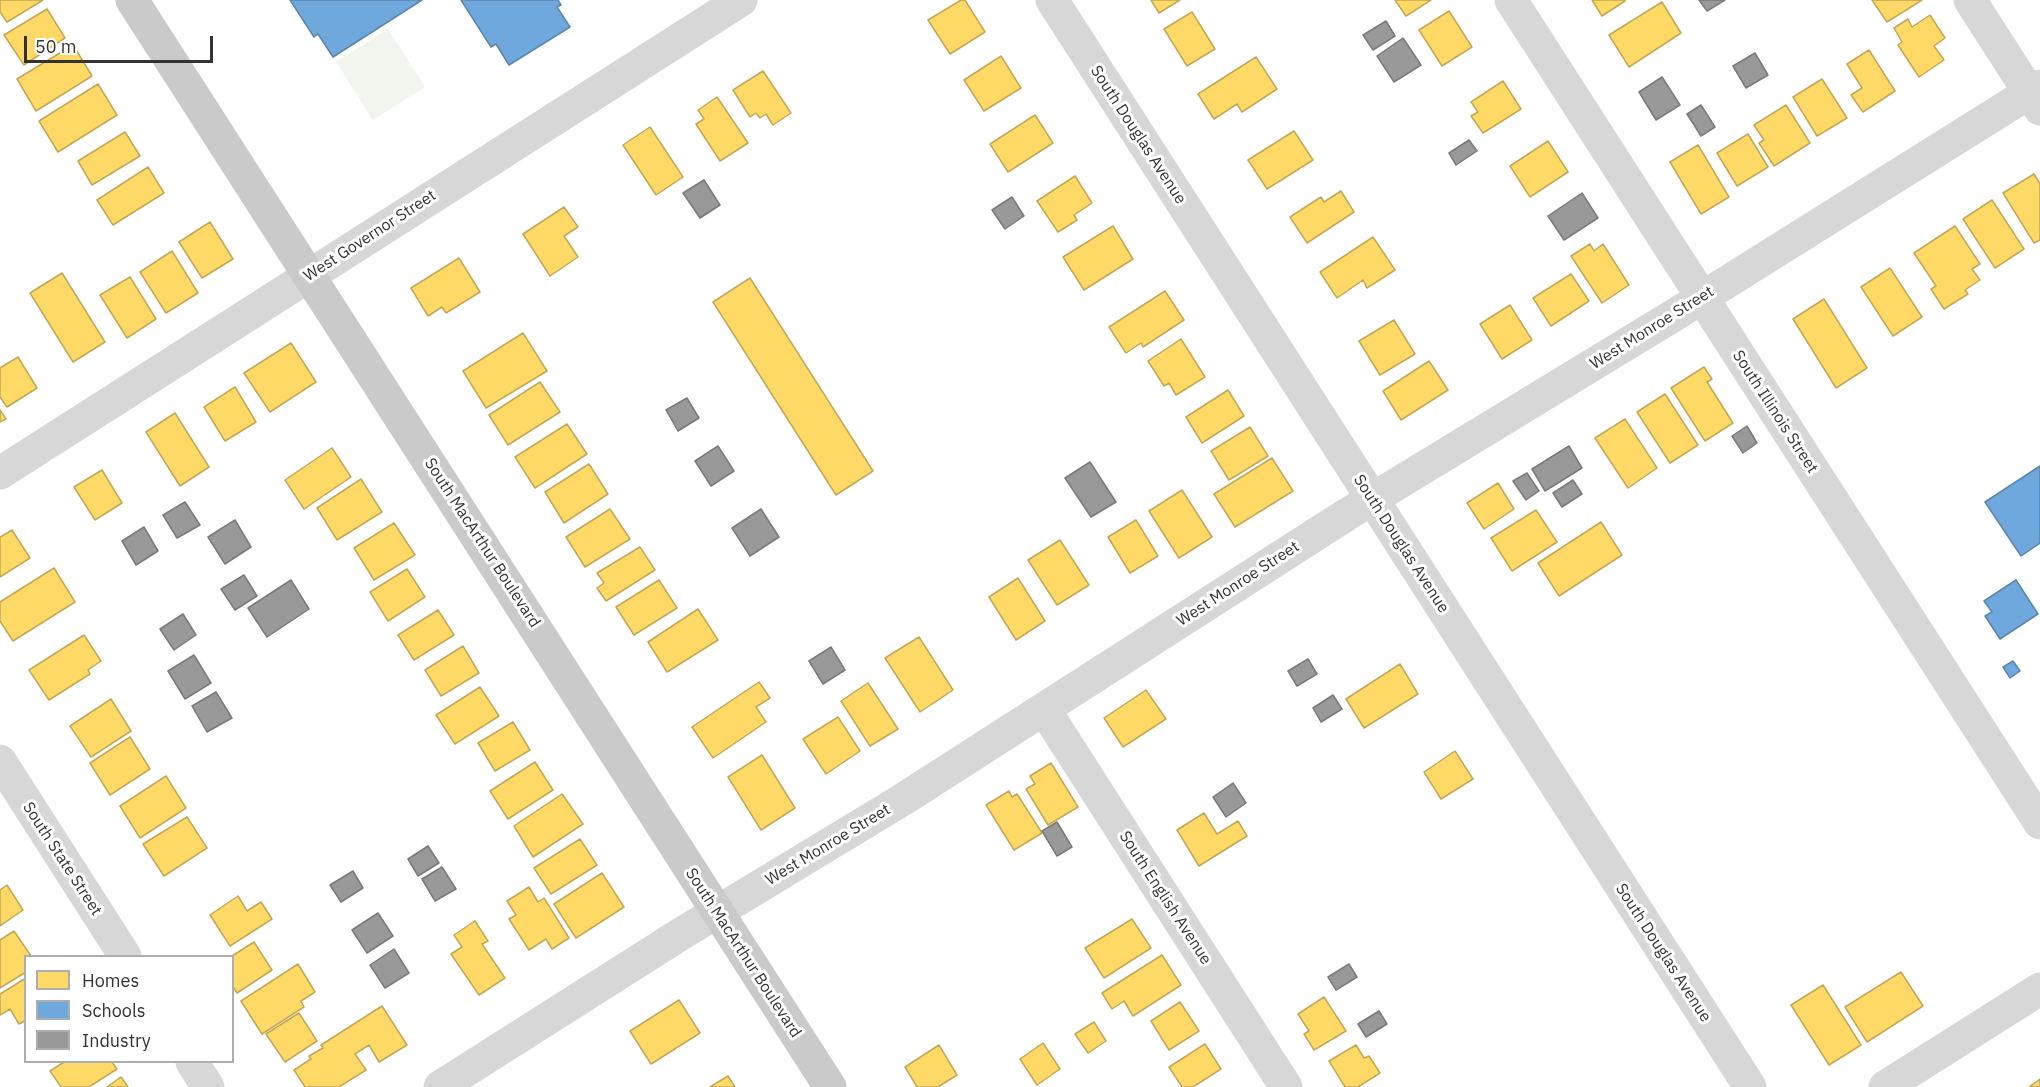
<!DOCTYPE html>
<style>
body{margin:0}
#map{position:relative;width:2040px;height:1087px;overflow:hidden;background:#fff;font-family:"IBM Plex Sans",sans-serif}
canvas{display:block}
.legend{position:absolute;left:24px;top:955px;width:210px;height:108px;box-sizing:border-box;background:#fff;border:2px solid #adadad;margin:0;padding:8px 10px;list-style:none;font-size:18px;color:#333}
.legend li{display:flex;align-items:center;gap:12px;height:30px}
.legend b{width:30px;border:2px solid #adadad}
.scale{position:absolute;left:24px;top:36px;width:189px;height:27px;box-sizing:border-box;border:3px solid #333;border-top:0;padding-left:8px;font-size:18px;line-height:21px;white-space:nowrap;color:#333;-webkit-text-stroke:4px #fff;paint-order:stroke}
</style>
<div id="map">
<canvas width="2040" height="1087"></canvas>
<ul class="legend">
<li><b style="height:16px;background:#ffd966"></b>Homes</li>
<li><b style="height:16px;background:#6fa8dc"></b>Schools</li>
<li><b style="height:16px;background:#999"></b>Industry</li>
</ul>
<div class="scale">50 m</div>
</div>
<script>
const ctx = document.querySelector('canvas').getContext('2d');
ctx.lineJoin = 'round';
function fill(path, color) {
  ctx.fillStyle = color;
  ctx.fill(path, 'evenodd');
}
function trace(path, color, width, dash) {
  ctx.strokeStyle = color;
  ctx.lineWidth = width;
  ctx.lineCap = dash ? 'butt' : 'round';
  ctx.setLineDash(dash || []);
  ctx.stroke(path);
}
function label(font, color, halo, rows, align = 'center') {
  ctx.font = font + ' "IBM Plex Sans",sans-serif';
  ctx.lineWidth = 6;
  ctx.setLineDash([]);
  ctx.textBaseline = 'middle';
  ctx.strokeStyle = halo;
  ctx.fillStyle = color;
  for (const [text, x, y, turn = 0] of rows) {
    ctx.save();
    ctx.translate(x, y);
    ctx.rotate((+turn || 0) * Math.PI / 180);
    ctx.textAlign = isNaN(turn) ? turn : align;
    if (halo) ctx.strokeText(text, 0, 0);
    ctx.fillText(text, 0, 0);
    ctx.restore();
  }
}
fill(new Path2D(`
 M388,29L425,87L373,120L336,62Z`), '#f1f5ed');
const homes = new Path2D(`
 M0,0H43L7,22L0,12Z
 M961,0H965L985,32L950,54L928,20Z
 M1151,0H1180L1159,13Z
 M1395,0H1431L1406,16Z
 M1592,0H1625V1L1602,16Z
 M1872,0H1922L1887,22Z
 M1662,2L1681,33L1629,67L1609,35Z
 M47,9L65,38L24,65L4,35Z
 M1449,11L1472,47L1442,66L1419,30Z
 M1192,12L1215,49L1187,66L1164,29Z
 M1930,15L1945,38L1934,46L1944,60L1919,77L1898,45L1902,42L1894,28L1908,19L1912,27Z
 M73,45L92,76L36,111L17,79Z
 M1869,50L1895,91L1863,112L1851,95L1862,88L1847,64Z
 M1001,56L1021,88L984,111L964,80Z
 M1256,57L1277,89L1242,112L1237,104L1214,119L1198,94Z
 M763,71L791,113L773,125L766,114L760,118L756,113L750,117L733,90Z
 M1822,79L1847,118L1817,136L1793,97Z
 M1503,81L1521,109L1483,133L1471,116L1478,112L1471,102Z
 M98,84L117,115L58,152L39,121Z
 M717,97L748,143L720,161L696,124L704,119L698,110Z
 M1786,105L1810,143L1774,166L1759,143L1764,140L1754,125Z
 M1035,115L1053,143L1008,172L990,144Z
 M650,127L683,177L656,195L623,145Z
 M1294,131L1313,160L1267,189L1248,160Z
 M125,132L140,156L92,185L78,161Z
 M1748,134L1768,167L1737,186L1717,153Z
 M1548,141L1568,172L1530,197L1510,166Z
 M1698,145L1729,197L1701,214L1670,162Z
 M148,167L164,193L113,225L97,200Z
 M2034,174L2040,184V240L2034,243L2003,193Z
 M1075,176L1092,203L1074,215L1077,220L1058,232L1037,201Z
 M1341,191L1354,212L1307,243L1290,217L1321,197L1324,202Z
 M1992,200L2024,249L1995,268L1963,219Z
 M564,207L578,227L564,236L578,257L550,276L523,234Z
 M210,222L233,259L202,278L179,242Z
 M1113,226L1133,259L1084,290L1063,257Z
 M1955,226L1980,264L1972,269L1980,280L1965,290L1968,294L1944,309L1931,289L1936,286L1914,253Z
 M1373,237L1395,270L1367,288L1363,280L1337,298L1320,272Z
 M1590,244L1594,251L1603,244L1629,285L1602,303L1571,256Z
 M172,251L198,293L166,313L140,272Z
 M459,258L480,292L446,313L442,307L428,316L411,288Z
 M1890,268L1922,317L1893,336L1861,287Z
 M62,273L105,342L73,362L30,293Z
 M1571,274L1589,301L1551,326L1533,298Z
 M130,277L156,319L127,338L100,295Z
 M750,278L873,471L836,495L713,302Z
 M1165,291L1184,320L1143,347L1141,343L1126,353L1109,327Z
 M1824,299L1867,368L1836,388L1793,319Z
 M1510,305L1532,340L1502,359L1480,324Z
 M1394,320L1415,354L1380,375L1359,341Z
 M523,333L547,371L486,408L463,371Z
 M1181,339L1205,377L1176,395L1169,383L1164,386L1148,361Z
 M291,343L316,382L270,412L244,373Z
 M18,357L37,388L7,407L0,397V368Z
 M1429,361L1448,390L1401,420L1383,391Z
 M1704,367L1712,379L1707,382L1733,423L1705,441L1671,388Z
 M540,382L560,412L508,445L489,415Z
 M235,387L256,422L225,441L204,407Z
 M1228,390L1244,416L1202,443L1186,417Z
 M1665,394L1698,445L1670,463L1637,412Z
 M0,410L6,419L0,422Z
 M175,413L209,467L180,486L146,432Z
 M1625,419L1657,468L1628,488L1595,438Z
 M567,424L587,454L535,488L515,457Z
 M1250,427L1268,456L1229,480L1211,451Z
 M332,448L351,477L304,509L285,480Z
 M1272,458L1293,491L1235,527L1214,494Z
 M589,464L608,494L564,523L545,492Z
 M102,470L122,503L95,520L74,487Z
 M361,479L382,512L337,540L317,508Z
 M1498,483L1514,509L1484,529L1467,503Z
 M1182,490L1212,537L1179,558L1149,511Z
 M610,509L630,539L585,567L566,537Z
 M1536,510L1557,542L1512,571L1491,538Z
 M1136,520L1158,556L1130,573L1108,537Z
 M1601,522L1622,555L1559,596L1538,563Z
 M394,523L415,555L374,580L354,548Z
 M12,530L30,558L0,577V537Z
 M1060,540L1089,585L1057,605L1028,560Z
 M640,547L655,570L606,601L597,588L604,583L597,573Z
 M54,568L75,602L13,641L0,621V602Z
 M407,569L425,597L388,621L370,592Z
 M1018,578L1045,621L1016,640L989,597Z
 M659,580L677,608L634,635L616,607Z
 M698,609L718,640L667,672L648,642Z
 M438,610L454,635L414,660L398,635Z
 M84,635L101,661L88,670L90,674L49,700L29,670Z
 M919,637L953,690L920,712L885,658Z
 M463,646L479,673L441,696L425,670Z
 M1400,664L1418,694L1364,728L1346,699Z
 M759,682L770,698L756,707L766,722L713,758L692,727Z
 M868,683L898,729L870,746L841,701Z
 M480,687L499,716L455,744L436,715Z
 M1146,690L1166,719L1123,747L1104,718Z
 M111,699L131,731L91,757L70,726Z
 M838,717L860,751L826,774L803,739Z
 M513,722L530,750L495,771L478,743Z
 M130,737L150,769L110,795L90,763Z
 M1455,751L1473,779L1441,799L1424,772Z
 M762,755L795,808L761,830L728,777Z
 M535,762L553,790L508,819L490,791Z
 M1051,763L1078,807L1048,825L1026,789L1035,784L1030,776Z
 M166,776L186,808L140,838L120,806Z
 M1009,791L1012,797L1017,794L1042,833L1014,850L986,805Z
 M562,794L583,824L533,857L514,826Z
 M1204,813L1217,834L1238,821L1247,836L1199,866L1177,830Z
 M187,817L207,848L164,876L143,844Z
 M580,839L597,865L551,894L534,868Z
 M602,873L624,907L576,938L554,904Z
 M7,885L23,910L0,926V890Z
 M529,887L538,902L544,898L569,938L552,949L546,939L529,950L509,919L516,915L507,901Z
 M238,896L247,911L261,902L272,919L230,946L210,915Z
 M1132,919L1151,948L1104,978L1085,948Z
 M475,921L488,941L482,944L505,978L479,995L451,954L462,947L454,935Z
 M14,931L31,956H26V972L0,988V940Z
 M254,942L272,970L237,993L232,985V956Z
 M1162,955L1181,985L1133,1016L1124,1001L1112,1009L1102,993Z
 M298,964L315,992L301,1001L304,1007L262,1034L241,1001Z
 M1901,972L1923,1006L1867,1042L1845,1007Z
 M26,978V1020L19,1024L10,1009L0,1015V994Z
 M1823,985L1861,1045L1829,1065L1791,1005Z
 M1324,997L1346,1031L1314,1050L1304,1034L1309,1031L1298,1014Z
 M679,1000L700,1033L651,1064L630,1031Z
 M1180,1002L1199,1031L1169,1050L1151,1021Z
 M382,1006L407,1045L379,1062L369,1045L355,1054L366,1070L339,1087H305L294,1070L311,1059L309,1056L323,1048L321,1045Z
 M299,1013L317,1041L285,1062L266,1034Z
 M1094,1022L1106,1041L1088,1053L1075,1034Z
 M1043,1043L1060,1069L1037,1085L1020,1059Z
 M1205,1044L1221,1069L1193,1087H1182L1169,1067Z
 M939,1045L957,1075L938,1087H917L905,1067Z
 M1356,1045L1364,1058L1369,1056L1380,1073L1358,1087H1345L1329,1061Z
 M64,1062H112L117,1069L89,1087H61L50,1071Z
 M728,1076L735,1087H710Z
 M121,1077L128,1087H107Z
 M2040,1079V1087H2029Z`);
fill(homes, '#ffd966');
trace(homes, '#c2a757', 1.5);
const schools = new Path2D(`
 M290,0H422L333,57L318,34L314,37Z
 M461,0H558L561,5L557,7L570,27L509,65L496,44L491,47Z
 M2040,466V543L2021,556L1985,502Z
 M2016,580L2038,614L2000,639L1985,616L1992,612L1984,601Z
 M2013,661L2020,671L2010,678L2003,667Z`);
fill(schools, '#6fa8dc');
trace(schools, '#5d85a9', 1.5);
const industry = new Path2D(`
 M1699,0H1725L1707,11Z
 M1386,21L1395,36L1373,50L1363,35Z
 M1403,38L1421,65L1394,82L1377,56Z
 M1755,53L1768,75L1746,88L1733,66Z
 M1662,77L1680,105L1656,120L1639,92Z
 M1701,105L1715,127L1701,136L1687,114Z
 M1469,140L1477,151L1456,165L1449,153Z
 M704,180L720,205L700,218L683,193Z
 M1582,193L1598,218L1564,240L1548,216Z
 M1012,197L1024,216L1005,229L992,210Z
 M687,398L699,418L678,431L666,410Z
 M1747,426L1757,443L1743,453L1732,436Z
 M718,446L734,471L711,486L695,461Z
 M1569,446L1582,468L1545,491L1532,469Z
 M1090,462L1116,502L1091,517L1065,478Z
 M1527,473L1539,491L1526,500L1513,481Z
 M1573,480L1582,494L1562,507L1553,493Z
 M185,502L200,525L177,538L163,515Z
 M761,509L779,537L750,556L732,528Z
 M235,520L251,547L225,564L208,537Z
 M144,527L158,551L136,565L122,541Z
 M244,575L257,596L235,610L221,589Z
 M291,580L309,609L267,637L248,608Z
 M183,614L196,635L174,650L160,629Z
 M831,647L845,670L823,684L809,661Z
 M194,655L211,683L185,699L168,671Z
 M1308,659L1317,674L1297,686L1288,671Z
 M216,692L232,718L207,732L192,706Z
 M1333,695L1342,709L1321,722L1313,708Z
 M1233,783L1246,803L1226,817L1213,797Z
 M1057,822L1072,847L1057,856L1042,831Z
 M428,846L439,863L418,876L408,859Z
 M442,867L456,889L435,901L422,879Z
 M353,871L363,888L341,902L330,885Z
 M378,913L393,936L367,953L352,930Z
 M394,949L409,973L385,988L370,965Z
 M1349,964L1357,977L1336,990L1328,977Z
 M1379,1011L1387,1024L1366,1037L1358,1024Z`);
fill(industry, '#999');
trace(industry, '#7a7a7a', 1.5);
trace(new Path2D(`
 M1052,0L1750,1087
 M1511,0L2040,823
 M1970,0L2040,109
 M0,473L741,0
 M1044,709L1286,1087
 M0,761L125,956
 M192,1062L208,1087
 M440,1087L684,932L902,800L1346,515L1676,314L2040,86
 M1885,1087L2040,989`), '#d7d7d7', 33);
trace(new Path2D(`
 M132,0L830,1087`), '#cacaca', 33);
label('16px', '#333', '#fff', [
 ["South Douglas Avenue",1138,135,57],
 ["West Governor Street",370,236,-33],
 ["West Monroe Street",1652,328,-32],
 ["South Illinois Street",1775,412,57],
 ["South MacArthur Boulevard",482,543,57],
 ["South Douglas Avenue",1401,544,57],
 ["West Monroe Street",1238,584,-33],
 ["West Monroe Street",828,845,-31],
 ["South State Street",62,859,57],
 ["South English Avenue",1165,898,57],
 ["South MacArthur Boulevard",743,953,57],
 ["South Douglas Avenue",1663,953,57]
]);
</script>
